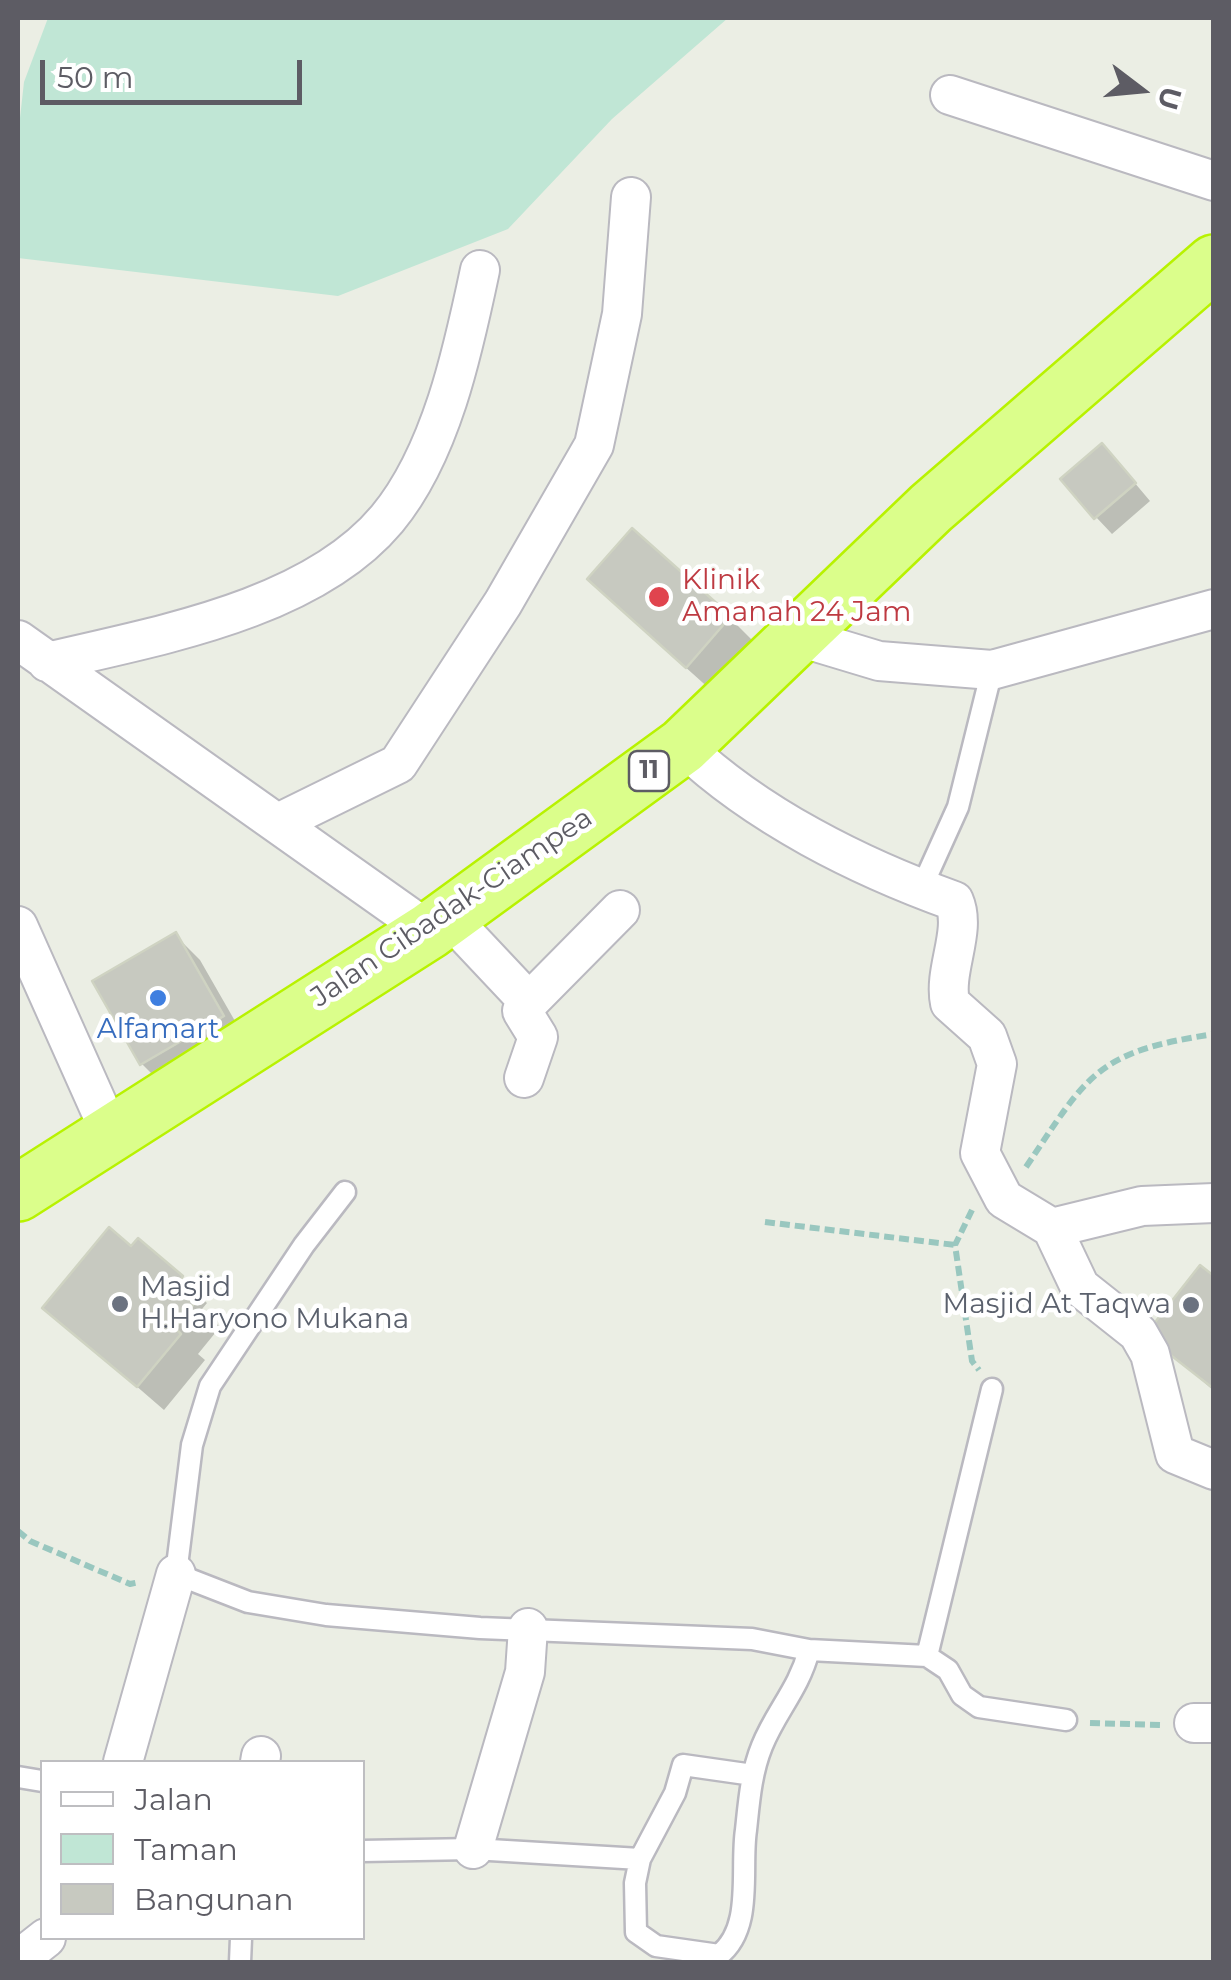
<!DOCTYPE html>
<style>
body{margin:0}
#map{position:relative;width:1231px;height:1980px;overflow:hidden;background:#ebeee4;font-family:Montserrat,sans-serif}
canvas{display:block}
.frame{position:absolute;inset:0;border:20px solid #5d5c64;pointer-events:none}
.legend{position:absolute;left:40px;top:1760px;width:325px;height:180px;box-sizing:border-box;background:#fff;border:2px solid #bebec1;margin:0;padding:12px 18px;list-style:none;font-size:30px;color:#5d5c64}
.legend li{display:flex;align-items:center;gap:20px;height:50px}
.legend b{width:50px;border:2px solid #bebec1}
.north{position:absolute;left:1091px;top:40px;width:100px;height:100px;-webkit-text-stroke:8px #fff;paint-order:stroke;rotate:106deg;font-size:28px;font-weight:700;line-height:40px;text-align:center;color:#5d5c64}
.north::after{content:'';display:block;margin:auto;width:35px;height:45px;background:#5d5c64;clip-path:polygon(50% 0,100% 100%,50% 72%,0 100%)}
.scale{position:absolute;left:40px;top:60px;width:262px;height:45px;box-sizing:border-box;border:5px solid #5d5c64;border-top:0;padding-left:12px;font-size:30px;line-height:35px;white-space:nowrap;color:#5d5c64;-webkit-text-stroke:8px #fff;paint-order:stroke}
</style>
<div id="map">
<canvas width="1231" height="1980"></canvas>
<div class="frame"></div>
<ul class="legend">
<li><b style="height:12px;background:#fff"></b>Jalan</li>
<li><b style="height:28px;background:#c0e6d5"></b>Taman</li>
<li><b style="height:28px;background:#c7c9c0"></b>Bangunan</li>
</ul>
<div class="north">U</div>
<div class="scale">50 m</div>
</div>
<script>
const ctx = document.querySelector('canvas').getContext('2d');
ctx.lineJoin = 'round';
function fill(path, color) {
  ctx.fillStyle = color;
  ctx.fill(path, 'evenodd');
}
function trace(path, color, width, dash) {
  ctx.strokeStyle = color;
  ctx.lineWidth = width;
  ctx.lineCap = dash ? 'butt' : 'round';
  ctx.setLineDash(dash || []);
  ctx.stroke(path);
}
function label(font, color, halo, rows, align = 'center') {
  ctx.font = font + ' Montserrat,sans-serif';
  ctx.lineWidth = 9;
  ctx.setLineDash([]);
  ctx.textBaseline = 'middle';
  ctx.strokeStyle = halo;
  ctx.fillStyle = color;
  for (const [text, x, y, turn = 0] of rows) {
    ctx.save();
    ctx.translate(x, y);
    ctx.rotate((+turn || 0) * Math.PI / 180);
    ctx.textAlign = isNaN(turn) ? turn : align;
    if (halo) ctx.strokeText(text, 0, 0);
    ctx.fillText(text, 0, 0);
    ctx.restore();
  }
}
fill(new Path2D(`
 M48,18H728L612,119L508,229L338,296L18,258V136L24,82Z`), '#c0e6d5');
fill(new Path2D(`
 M1118,463L1150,501L1112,534L1096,517Z
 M615,604L730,618L754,642L712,691Z
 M175,935L200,960L247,1042L167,1089L142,1064Z
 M138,1242L207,1303L202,1309L220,1327L198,1354L205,1360L164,1410L46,1308Z
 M1214,1279V1391L1148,1334Z`), '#0003');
const building = new Path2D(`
 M1102,443L1136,483L1094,519L1060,479Z
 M632,528L731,616L686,668L587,579Z
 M176,932L224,1016L140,1065L92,981Z
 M109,1227L131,1246L138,1238L183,1276L178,1284L197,1300L175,1328L181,1334L137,1387L42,1308Z
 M1200,1265L1214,1276V1389L1145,1335Z`);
fill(building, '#c7c9c0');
trace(building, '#cfd3c2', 2.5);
const lane = new Path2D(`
 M921,889L958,807L992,670
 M345,1192L304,1245L210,1386L192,1445L176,1574L248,1602L326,1615L480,1628L752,1639L809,1650L927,1656L948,1670L962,1695L979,1707L1066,1720
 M927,1656L992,1389
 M18,1777L42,1781
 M362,1851L473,1849L640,1859L635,1883L636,1932L656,1946L719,1955C754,1928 740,1869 746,1830C749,1802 751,1773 762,1746C776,1711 799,1689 809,1650
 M640,1859L675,1793L683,1765L753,1775
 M240,1962L241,1938`);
const street = new Path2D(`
 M950,95L1214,181
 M796,636L879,661L992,670L1214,609
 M18,640L429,931
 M47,662C156,636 311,610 387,519C441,454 463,351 480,270
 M683,746C757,816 859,867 954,901C967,931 943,970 950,1003L987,1036L997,1064L980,1153L1004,1199L1052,1228L1080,1287L1138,1333L1150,1354L1175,1454L1214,1470
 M278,823L398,764L503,603L594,445L622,314L631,197
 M449,917L529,1002L522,1011L538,1037L524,1078
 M18,926L110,1132
 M529,1002L620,910
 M1052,1228L1142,1206L1214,1203
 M1194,1723H1214
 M123,1762L176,1574
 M260,1762L261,1756
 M473,1849L525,1672L528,1628
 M18,1960L46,1938`);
const highway = new Path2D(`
 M18,1193L429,931L683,746L931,508L1214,263`);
trace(lane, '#bab9c0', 25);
trace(street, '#bab9c0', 42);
trace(highway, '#b8f200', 60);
trace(new Path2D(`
 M1026,1167C1089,1073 1096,1052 1214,1034
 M972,1210L955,1245L972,1361L979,1370
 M765,1222L955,1245
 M18,1531L30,1541L130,1584L140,1582
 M1090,1723L1162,1725`), '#99c7bf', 6, [10, 5]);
trace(lane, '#fff', 20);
trace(street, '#fff', 38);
trace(highway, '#dbfe8b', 55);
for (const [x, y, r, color] of [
 [659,597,12,"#e0444e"],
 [158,998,10,"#3f7fe0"],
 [120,1304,10,"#6b7280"],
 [1191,1305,10,"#6b7280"]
]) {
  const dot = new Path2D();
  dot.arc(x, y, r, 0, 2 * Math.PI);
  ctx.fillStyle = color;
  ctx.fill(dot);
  trace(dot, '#fff', 4);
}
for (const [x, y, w] of [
 [649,771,40]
]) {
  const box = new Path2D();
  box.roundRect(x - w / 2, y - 20, w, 40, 8);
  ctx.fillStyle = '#fff';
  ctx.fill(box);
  trace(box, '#5d5c64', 2.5);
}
label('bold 25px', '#5d5c64', null, [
 ["11",649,771]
]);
label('28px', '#be3a42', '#fff', [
 ["Klinik",682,581],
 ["Amanah 24 Jam",682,613]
], 'left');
label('28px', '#5d5c64', '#fff', [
 ["Jalan Cibadak-Ciampea",452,908,-34]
]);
label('28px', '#366cbe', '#fff', [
 ["Alfamart",158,1030]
]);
label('28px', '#5b616d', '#fff', [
 ["Masjid",140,1288],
 ["H.Haryono Mukana",140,1320],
 ["Masjid At Taqwa",1171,1305,"right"]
], 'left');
</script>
